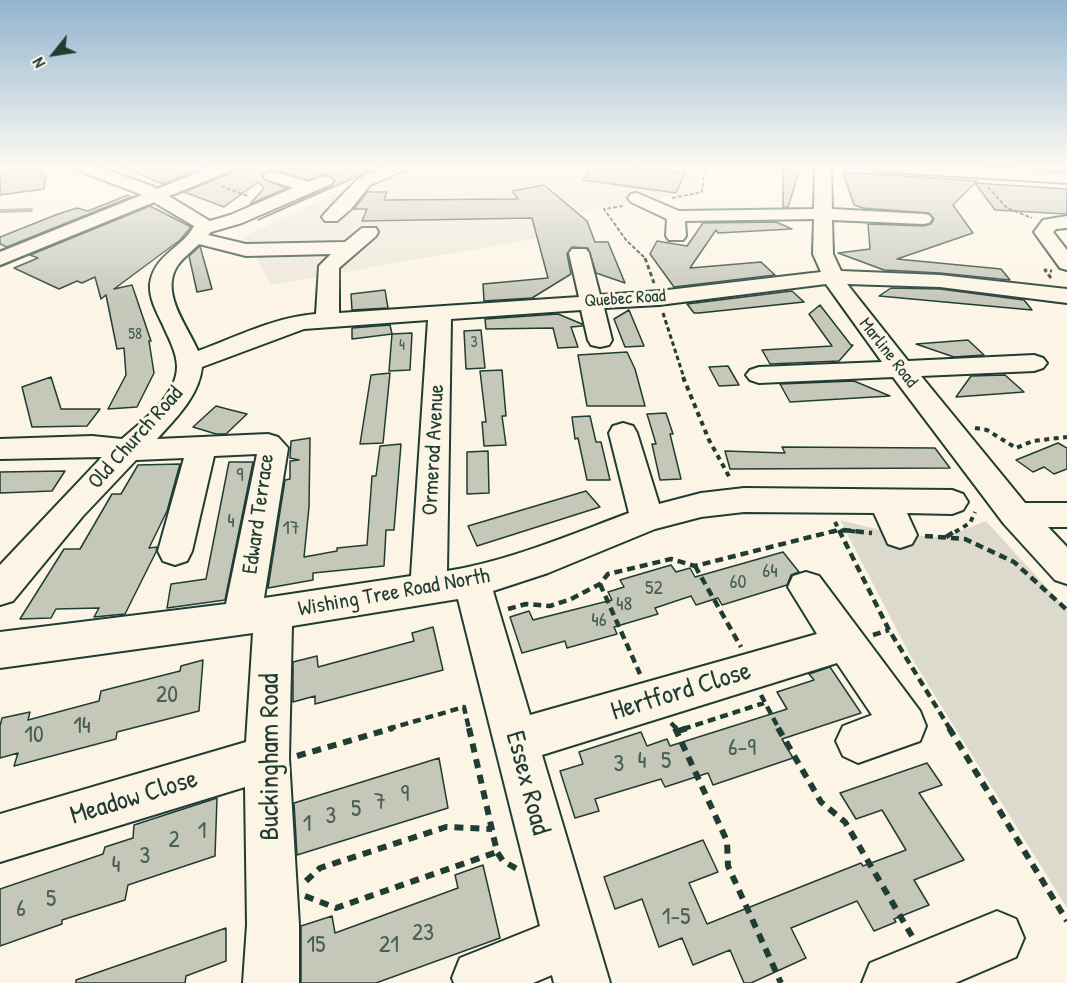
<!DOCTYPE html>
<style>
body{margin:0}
#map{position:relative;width:1067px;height:983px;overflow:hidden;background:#fcf5e5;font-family:"Patrick Hand",sans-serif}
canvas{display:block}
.north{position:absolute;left:24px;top:24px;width:60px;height:60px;-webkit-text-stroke:4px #fcf5e5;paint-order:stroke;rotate:240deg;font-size:16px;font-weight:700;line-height:24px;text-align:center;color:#1f3d34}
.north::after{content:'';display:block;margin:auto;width:21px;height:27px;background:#1f3d34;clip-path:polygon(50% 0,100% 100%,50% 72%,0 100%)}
</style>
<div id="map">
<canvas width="1067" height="983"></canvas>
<div class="north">N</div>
</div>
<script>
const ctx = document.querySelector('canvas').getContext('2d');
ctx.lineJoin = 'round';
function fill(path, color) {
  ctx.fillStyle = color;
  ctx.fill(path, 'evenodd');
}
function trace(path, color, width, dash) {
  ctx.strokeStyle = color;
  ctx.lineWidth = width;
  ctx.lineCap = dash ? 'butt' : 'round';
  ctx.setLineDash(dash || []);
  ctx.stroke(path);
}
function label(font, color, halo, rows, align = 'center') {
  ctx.font = font + ' "Patrick Hand",sans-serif';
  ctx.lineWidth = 6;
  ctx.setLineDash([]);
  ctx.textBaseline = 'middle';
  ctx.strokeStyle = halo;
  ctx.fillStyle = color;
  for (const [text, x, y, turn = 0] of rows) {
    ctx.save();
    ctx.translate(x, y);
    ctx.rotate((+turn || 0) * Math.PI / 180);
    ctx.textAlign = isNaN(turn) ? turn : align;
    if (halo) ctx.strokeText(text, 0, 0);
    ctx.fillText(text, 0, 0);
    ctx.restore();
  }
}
fill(new Path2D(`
 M392,166H701L698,191L537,220L538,238L272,285L243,237Z`), '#ece7d8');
fill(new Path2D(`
 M840,520L900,535L945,537L986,521L1067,610V908L911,657Z`), '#dcdacc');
trace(new Path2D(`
 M0,211L31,210`), '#758479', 4);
const building = new Path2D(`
 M0,166H30L46,176L44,189L0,195Z
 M119,166H208L163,184Z
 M239,166H381L258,220L332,186L335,180L326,174L308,180L271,169L262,175L264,180L287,188L250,204L264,188L258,182L224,207L184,192L236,171Z
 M592,166H625L685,173L676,193L583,180Z
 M783,166H801L788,207H783Z
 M843,172L977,181L953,205L973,233L897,259L1001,269L1010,280L940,273L884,270L838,253L870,249L868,224L923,226L931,224L934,219L929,213L863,208L854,205Z
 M975,183L1067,189V214L995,210Z
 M544,185L587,221L595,242H608L625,283L596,273L588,248L572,247L567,254L571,274L532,298L484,301L483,284L548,278L532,218L362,221L367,209H354L367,192H387L384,200L518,199L512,191Z
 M128,195L131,197L7,247L0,244V237L58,214L77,208L88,211Z
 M150,206L191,227L180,240L114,289L132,285L151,341H149L154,373L137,407L108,409L126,375L124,348L117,349L106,295L101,299L95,277L82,283L77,281L59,289L14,268L38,258L30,255Z
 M776,222L792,229L718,233L716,230L690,268L761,262L775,275L674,287L650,254L657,241L687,246L703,223Z
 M200,246L212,289L197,292L189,256Z
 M891,288L940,289L1024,300L1032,310L879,296Z
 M385,290L388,308L352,310L351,294Z
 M792,291L804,302L699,313H694L687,304Z
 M820,305L851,345H853L839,361L770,364L762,350L832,346L809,314Z
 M629,310L644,346L625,347L614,319Z
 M558,314L582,324V326L571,327L578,347L558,348L553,328L486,329L485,319Z
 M390,325L392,334L412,333L410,370L389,371L392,334L352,339V328Z
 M481,330L485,368L466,369L464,331Z
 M968,340L984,355L954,357L916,344Z
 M627,352L635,369L645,406H587L578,355Z
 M728,366L739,385L719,386L709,367Z
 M502,370L506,416H502L506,445L484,446L482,422H486L480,371Z
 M390,373L383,443L360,444L371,375Z
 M1005,375L1024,392L956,397L971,376Z
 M51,377L61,409H100L87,426L32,427L22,387Z
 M854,381L890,396L790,402L780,384Z
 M216,406L231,410L247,414L226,434H216L193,427Z
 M666,413L673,434H670L681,479L660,480L652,444H656L647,414Z
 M590,416L596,442H601L610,480H587L578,438L575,439L572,417Z
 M310,438L309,507L304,557L337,551V548L367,545L372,476H376L380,446L401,444L394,530H386L384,566L313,573V580L268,588L285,480L290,479V461L299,460L290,458L291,441Z
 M1058,443L1067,448V469L1054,474L1044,467L1033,472L1016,460Z
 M782,447L935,448L950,468L730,469L725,451L785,453Z
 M488,451L489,493L467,494V452Z
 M229,462H253L225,600L167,608L171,584L206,579Z
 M180,464L167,511L149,548L157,547L156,552L125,614L94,617L99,608L56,609L51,618L20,619L64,549H80L112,494H121L138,465Z
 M65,471L52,491L0,493V472Z
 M586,491L600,507L477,546L468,526Z
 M783,552L799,572L791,575L787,585L722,605L718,598L696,605L691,596L655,608L658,614L614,627L617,634L567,648L565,641L522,653L510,617L529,611L533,620L612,600L608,592L624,587L620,580L671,565L676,572L690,568L695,577Z
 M433,627L443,670L315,704V696L293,702V662L317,656L318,667L414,641L412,633Z
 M203,660L199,711L117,732L116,739L14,766L18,753L0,758V726L2,718L30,712L28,720L99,701L101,691L180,671L181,666Z
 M830,667L861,713L782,739L793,758L713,785L708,773L665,787L661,779L595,799L599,811L575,818L560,771L583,764L579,752L641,732L647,746L667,739L670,746L787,709L777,692L814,680L809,674Z
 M439,758L448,808L297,855L294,803Z
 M927,763L942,785L919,793L964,860L914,880L929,905L894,919L896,922L874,931L857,901L791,928L806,958L751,983H744L730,950L693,965L682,938L659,947L642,899L615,909L604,877L703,840L718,872L689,883L707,924L861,863L863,866L906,850L882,810L856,819L840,793Z
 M217,798L215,856L128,885L125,900L62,920V924L0,946V889L103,854L105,847L133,838L134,825Z
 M483,865L500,938L376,983H301V926L332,916L335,933L458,888L455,875Z
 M226,928V961L186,976L185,983H76V980Z`);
fill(building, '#c5c7b9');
trace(building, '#1f3d34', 1.5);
const minor = new Path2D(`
 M72,166H95L152,186L210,221L230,215L293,188L266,179L264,176L266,173L272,171L308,182L325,176L331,178L333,181L331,184L242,223L211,232L208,235L246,244L345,242L362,228H376L378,232L376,236L339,268V313L579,297L569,253L572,249H586L589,253L600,295L659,291L821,272L813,254L814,219L685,221L686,236L683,240H669L666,236L667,219L631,202L628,198L631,194L637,193L679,211L814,209L815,166H831L832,209L923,214L929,215L932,219L929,223L923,224L832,220L833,254L841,271L940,275L1067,289V303L940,287L847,284L908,361L1034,355L1043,358L1047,363L1043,368L1034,371L921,376L1025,503H1067V527H1048L1067,547V584L1055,580L1004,524L893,377L759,383L750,380L746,375L750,370L759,367L882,362L826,284L659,305L604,308L612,340L609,345L600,347L591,345L588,340L581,310L451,319L447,571C510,561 569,535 629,513L609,433L613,426L623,423L633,426L637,433L659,504L701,493L744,488L952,490L963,494L968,502L963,510L952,514L907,513L917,535L912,544L900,548L888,544L874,513L744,512L701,517L655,529L548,573L493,591L530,715L817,634L788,587L793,576L806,572L819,576L920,711L926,726L920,741L858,763L843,756L836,741L843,726L872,715L837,663L542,755L610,983H554L552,975L533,983H454L452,978L460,958L540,926L458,599L292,626L289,758L299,925V983H243L247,925L245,787L0,862V814L246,742L253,633L0,668V632L226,604L257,454L214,456L192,551L187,561L175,565L163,561L158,551L184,458L136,460L83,516L13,601L0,605V565L102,457L0,459V439L92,436L122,439C141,422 177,396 177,367C177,352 168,337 162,323C156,311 149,297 150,284C154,254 184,247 194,226L140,194L74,169ZM199,244L246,256L331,254L319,266L316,314C275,317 236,337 198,351C188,327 161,295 176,268C181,259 191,252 199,244ZM428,320L411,576L264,598L288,448L278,437L268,434L157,439C176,418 199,396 202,367L304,329Z
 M387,166H409L407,169L370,185L351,209L337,221H325L322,217C325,213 356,180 360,178C368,173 379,170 387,166Z
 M867,166H953L1067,173V183L875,171Z
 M1067,216V228L1056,229L1053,232L1067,250V270L1060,268L1034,232L1043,220Z
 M997,911L1016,919L1024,938L1016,957L955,983H862L870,963Z`);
const major = new Path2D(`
 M214,166H237L235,169L0,265V252Z`);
trace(minor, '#1f3d34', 4);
trace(major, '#1f3d34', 5);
trace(new Path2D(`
 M339,175L348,171L341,169V166
 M221,186L248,196
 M988,187L1007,208L1032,218
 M672,198L702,192L705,166
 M623,206L604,209L626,240L646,259`), '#1f3d34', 2, [4, 2]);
trace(new Path2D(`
 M645,258L654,283
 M1051,278L1045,270L1052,271
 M663,313L684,378`), '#1f3d34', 3, [4.5, 3]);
trace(new Path2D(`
 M683,377L709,440L731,480
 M975,428L987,430L1016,448L1033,441L1067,437
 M835,522L840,532
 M832,532L839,530L860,532
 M955,532L970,523L975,512`), '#1f3d34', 4, [5, 4.5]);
trace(new Path2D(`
 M839,530L889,630L950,729
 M843,530L872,533
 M925,536L965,539L1014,562L1067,610
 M946,537L957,530
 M695,566L741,647
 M600,584L640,674
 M508,609L526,604L550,606L571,599L600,584L608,574L671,559L695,566L838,530
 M873,635L889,630
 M761,695L779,729
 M671,723L677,729
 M388,729L464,707L469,729
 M683,729L764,703`), '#1f3d34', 4.5, [8, 5]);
trace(new Path2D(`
 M469,728L497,852L503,861L517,869
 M675,728L727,841L728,866L781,983
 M778,728L821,802L845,822L912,936
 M949,728L1067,921
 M678,731L688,728
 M297,756L393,728
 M306,881L320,868L446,827L492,829
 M305,896L336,908L497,852`), '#1f3d34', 6, [9, 7]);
fill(minor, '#fcf5e5');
fill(major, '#fcf5e5');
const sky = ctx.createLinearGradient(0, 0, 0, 304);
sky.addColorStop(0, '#91b4ce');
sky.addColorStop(0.55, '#fefaf3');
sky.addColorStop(1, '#fefaf300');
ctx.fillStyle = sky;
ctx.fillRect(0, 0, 1067, 304);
label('16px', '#486055', null, [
 ["58",135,335],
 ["3",474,343],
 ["4",402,346]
]);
label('18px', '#1f3d34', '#fcf5e5', [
 ["Quebec Road",625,299,-4],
 ["Marline Road",888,353,52]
]);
label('20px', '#486055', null, [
 ["9",240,476],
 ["4",231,522],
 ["17",291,529],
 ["64",770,572],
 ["60",738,583],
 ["52",654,589],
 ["48",624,605],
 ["46",599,621]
]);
label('22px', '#1f3d34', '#fcf5e5', [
 ["Old Church Road",136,438,-48],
 ["Ormerod Avenue",434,450,-87],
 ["Edward Terrace",259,514,-82],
 ["Wishing Tree Road North",394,593,-10]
]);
label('24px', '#486055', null, [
 ["20",167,696],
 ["14",82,727],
 ["10",34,736],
 ["6-9",742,749],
 ["4",642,762],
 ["5",666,762],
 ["3",619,765],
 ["9",405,795],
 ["7",380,803],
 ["5",356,810],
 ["3",331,817],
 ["1",307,825],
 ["1",202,832],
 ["2",174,841],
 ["3",145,857],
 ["4",116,866],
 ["5",51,900],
 ["6",21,910],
 ["1-5",676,918],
 ["23",423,934],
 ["15",316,946],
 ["21",389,946]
]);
label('27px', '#1f3d34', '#fcf5e5', [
 ["Hertford Close",681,692,-17],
 ["Buckingham Road",271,757,-90],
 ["Essex Road",527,783,75],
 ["Meadow Close",134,798,-17]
]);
</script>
